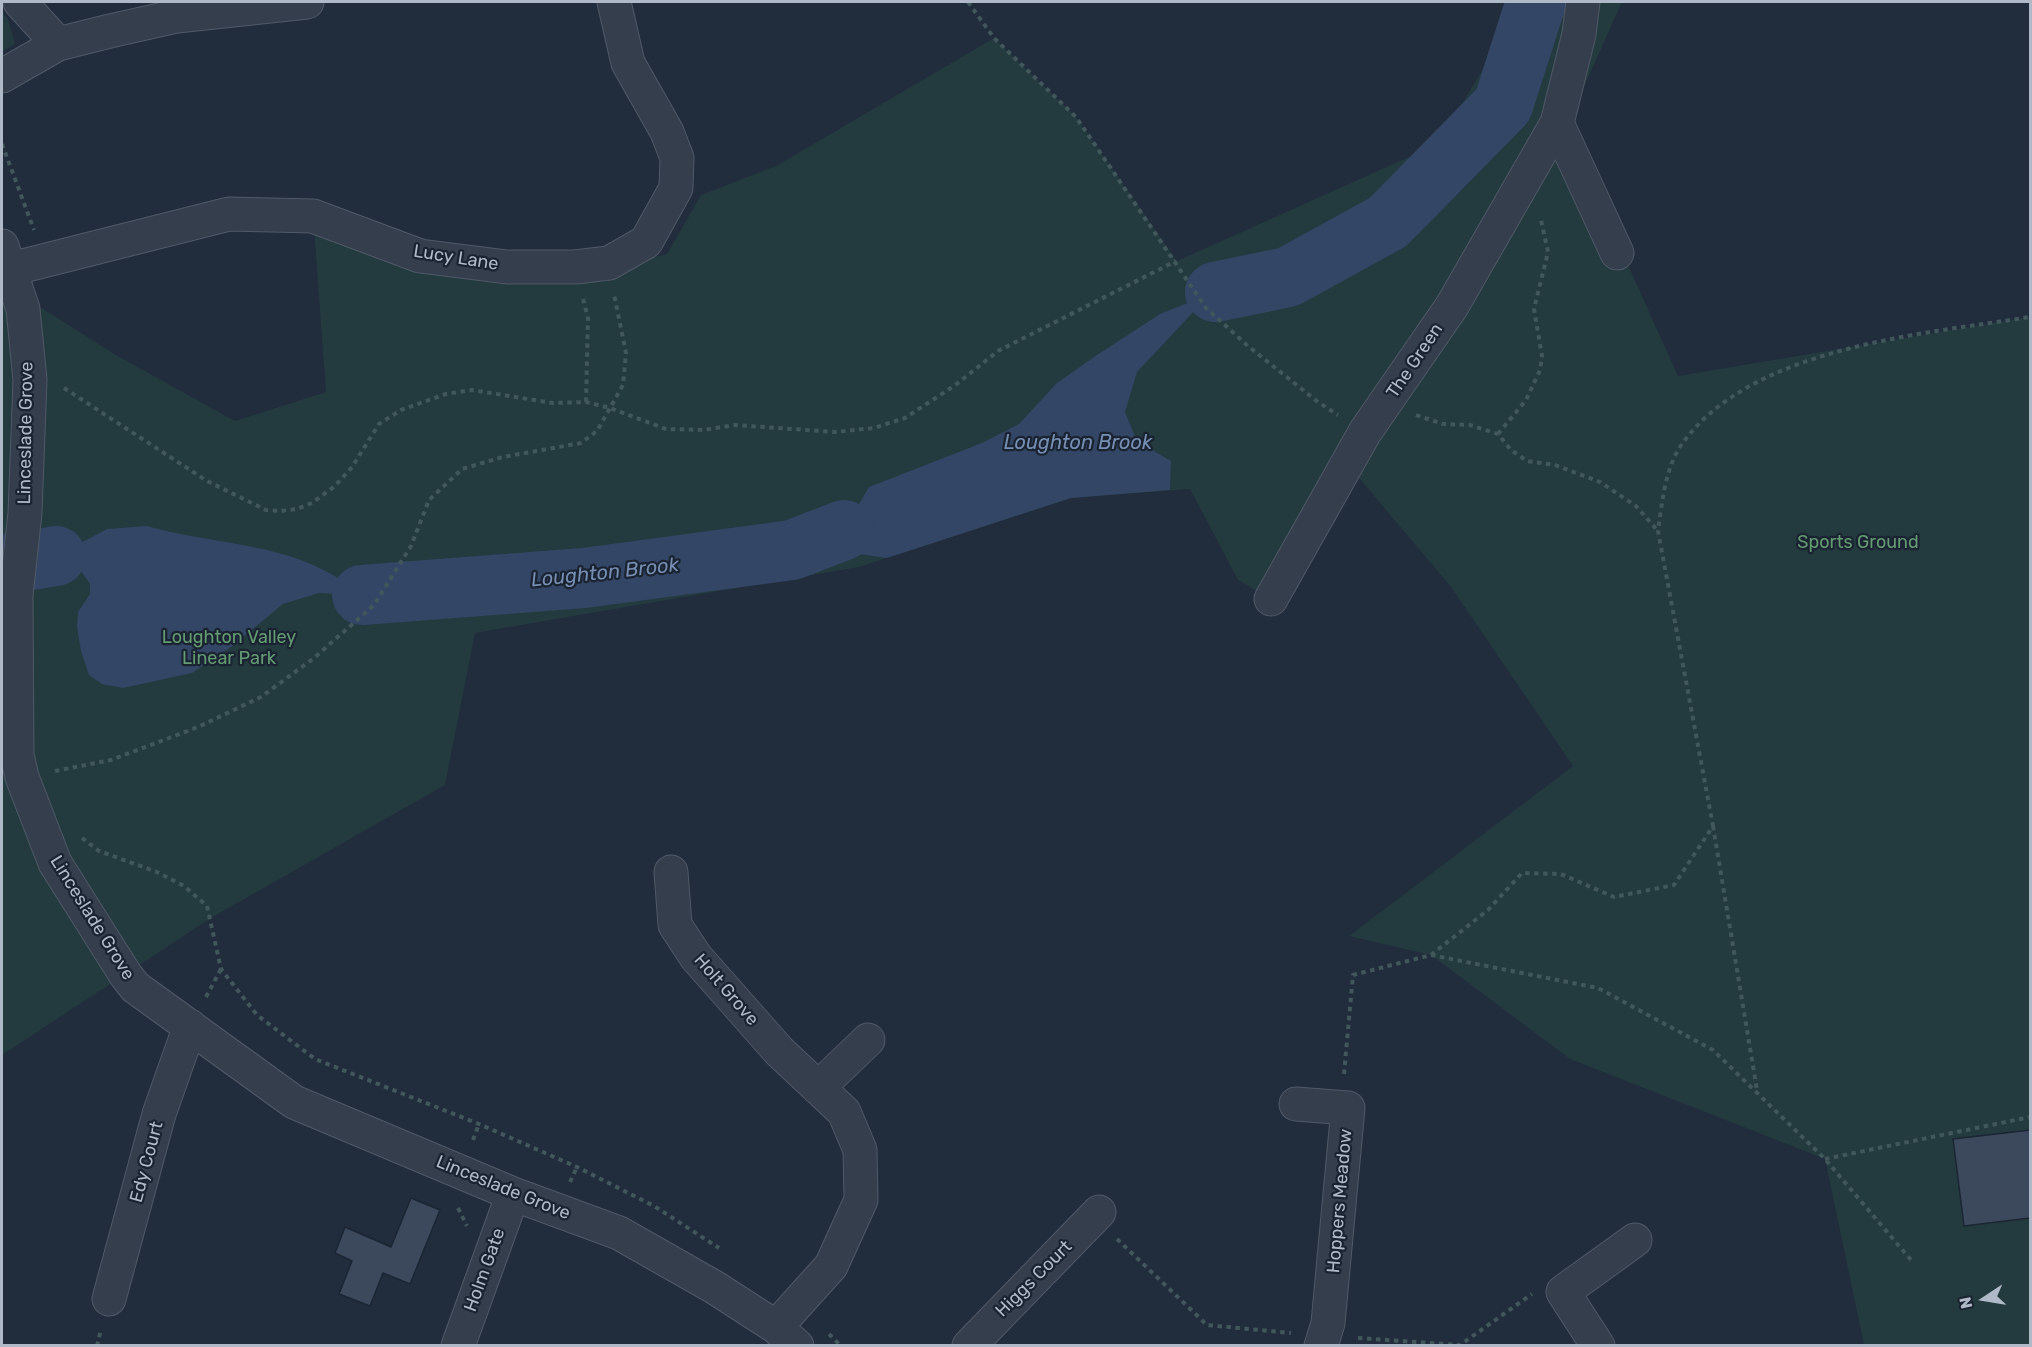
<!DOCTYPE html>
<style>
body{margin:0}
#map{position:relative;width:2032px;height:1347px;overflow:hidden;background:#212c3d;font-family:Rubik,sans-serif}
canvas{display:block}
.frame{position:absolute;inset:0;border:3px solid #b0b9c8;pointer-events:none}
.north{position:absolute;left:1954px;top:1269px;width:60px;height:60px;-webkit-text-stroke:4px #1a2331;paint-order:stroke;rotate:258deg;font-size:16px;font-weight:700;line-height:24px;text-align:center;color:#b0b9c8}
.north::after{content:'';display:block;margin:auto;width:21px;height:27px;background:#b0b9c8;clip-path:polygon(50% 0,100% 100%,50% 72%,0 100%)}
</style>
<div id="map">
<canvas width="2032" height="1347"></canvas>
<div class="frame"></div>
<div class="north">N</div>
</div>
<script>
const ctx = document.querySelector('canvas').getContext('2d');
ctx.lineJoin = 'round';
function fill(path, color) {
  ctx.fillStyle = color;
  ctx.fill(path, 'evenodd');
}
function trace(path, color, width, dash) {
  ctx.strokeStyle = color;
  ctx.lineWidth = width;
  ctx.lineCap = dash ? 'butt' : 'round';
  ctx.setLineDash(dash || []);
  ctx.stroke(path);
}
function label(font, color, halo, rows, align = 'center') {
  ctx.font = font + ' Rubik,sans-serif';
  ctx.lineWidth = 4.5;
  ctx.setLineDash([]);
  ctx.textBaseline = 'middle';
  ctx.strokeStyle = halo;
  ctx.fillStyle = color;
  for (const [text, x, y, turn = 0] of rows) {
    ctx.save();
    ctx.translate(x, y);
    ctx.rotate((+turn || 0) * Math.PI / 180);
    ctx.textAlign = isNaN(turn) ? turn : align;
    if (halo) ctx.strokeText(text, 0, 0);
    ctx.fillText(text, 0, 0);
    ctx.restore();
  }
}
fill(new Path2D(`
 M1523,2H1622L1566,127L1678,376L2030,317V1345H1864L1825,1159L1570,1059L1431,955L1349,936L1573,766L1451,587L1348,465L1271,599L1238,580L1190,489L1071,498L859,567L475,633L445,785L211,918L2,1055V283L116,355L235,421L326,392L313,216L420,256L619,265L667,254L701,195L776,166L994,38L1076,117L1177,261L1438,144Z
 M2,12L8,19L15,44L2,52Z`), '#233a3e');
fill(new Path2D(`
 M1215,292L1196,309L1137,372L1125,412L1137,441L1171,461L1170,490L1071,498L887,558L859,554L844,530L869,487L982,443L1019,424L1057,383L1094,357L1160,314Z
 M147,526C225,548 295,540 362,595L319,593L283,604L231,647L192,673L123,688L102,684L89,675L81,651L77,627L78,612L90,594V584L79,568L60,567L56,556L107,529Z`), '#334665');
trace(new Path2D(`
 M1215,292L1288,277L1388,222L1503,105L1536,2
 M2,565L56,556
 M362,595L584,578L792,550L844,530`), '#334665', 60);
const building = new Path2D(`
 M2030,1130V1218L1964,1226L1953,1139Z
 M411,1198L440,1210L410,1284L383,1273L370,1306L339,1294L352,1261L335,1253L345,1227L391,1247Z`);
fill(building, '#3c495d');
trace(building, '#1c2533', 1.5);
const minor = new Path2D(`
 M20,2L58,44
 M2,76L58,44L110,31L177,16L307,2
 M1557,123L1617,253
 M2,246L23,309L30,380L25,513L16,595L17,755L22,777L55,863L125,974L135,987L294,1102L513,1194L619,1233L714,1287L776,1327L797,1346
 M11,269L229,214L313,216L420,256L507,267H575L609,263L646,242L676,188L677,158L667,132L628,63L614,2
 M1271,599L1365,432L1452,306L1557,123L1579,34L1583,2
 M671,872L675,925L696,957L779,1051L844,1112L860,1150L861,1200L831,1266L776,1327
 M818,1088L868,1040
 M1296,1104L1348,1108L1328,1323L1321,1346
 M109,1299L159,1114L190,1026
 M458,1346L513,1194
 M969,1346L1099,1212
 M1598,1346L1563,1292L1635,1240`);
trace(minor, '#505967', 35);
trace(new Path2D(`
 M968,2L994,38L1076,117L1206,308L1248,346L1318,402L1338,415
 M2,144L34,230
 M583,299L588,318L586,402
 M64,388L207,481L266,510L281,511L297,509L312,503L335,486L352,467L379,424L401,410L446,394L472,390L553,403L586,402L610,408L666,429L703,430L735,425L835,432L874,428L905,418L954,386L998,351L1176,261
 M1416,415L1443,424L1470,425L1498,434L1511,450L1527,461L1555,465L1600,482L1636,506L1658,531
 M1498,434L1526,400L1540,370L1542,356L1534,309L1548,252L1541,220
 M55,771L111,760L198,727L261,697L314,658L374,605L411,546L429,500L462,469L503,457L581,443L597,431L623,385L626,353L614,294
 M1713,826L1757,1090
 M82,838L99,851L157,872L184,886L207,906L221,969L257,1015L315,1059L479,1124L577,1167L654,1206L719,1248
 M1431,955L1488,910L1522,873L1561,874L1614,897L1674,885L1713,826L1658,531C1662,503 1665,468 1682,444C1751,347 1923,334 2030,317
 M206,997L221,969
 M1344,1074L1353,975L1431,955L1598,988L1713,1050L1825,1159L1911,1260
 M473,1140L479,1124
 M1825,1159L2030,1117
 M570,1182L577,1167
 M458,1208L467,1226
 M1117,1239L1207,1325L1291,1333
 M829,1334L841,1346
 M1358,1338L1460,1345L1532,1294
 M97,1346L101,1329`), '#41575b', 4, [4.5, 4.5]);
trace(minor, '#353e4d', 33);
label('18px', '#b0b9c8', '#1a2331', [
 ["Lucy Lane",456,258,9],
 ["The Green",1415,361,-56],
 ["Linceslade Grove",26,433,-89],
 ["Linceslade Grove",92,918,58],
 ["Holt Grove",726,990,49],
 ["Edy Court",147,1162,-75],
 ["Linceslade Grove",503,1188,22],
 ["Hoppers Meadow",1340,1201,-85],
 ["Holm Gate",485,1270,-70],
 ["Higgs Court",1034,1279,-45]
]);
label('18px', '#659b73', '#1a2331', [
 ["Sports Ground",1858,543],
 ["Loughton Valley",229,638],
 ["Linear Park",229,659]
]);
label('italic 20px', '#758eb2', '#1a2331', [
 ["Loughton Brook",1078,443],
 ["Loughton Brook",605,573,-6]
]);
</script>
